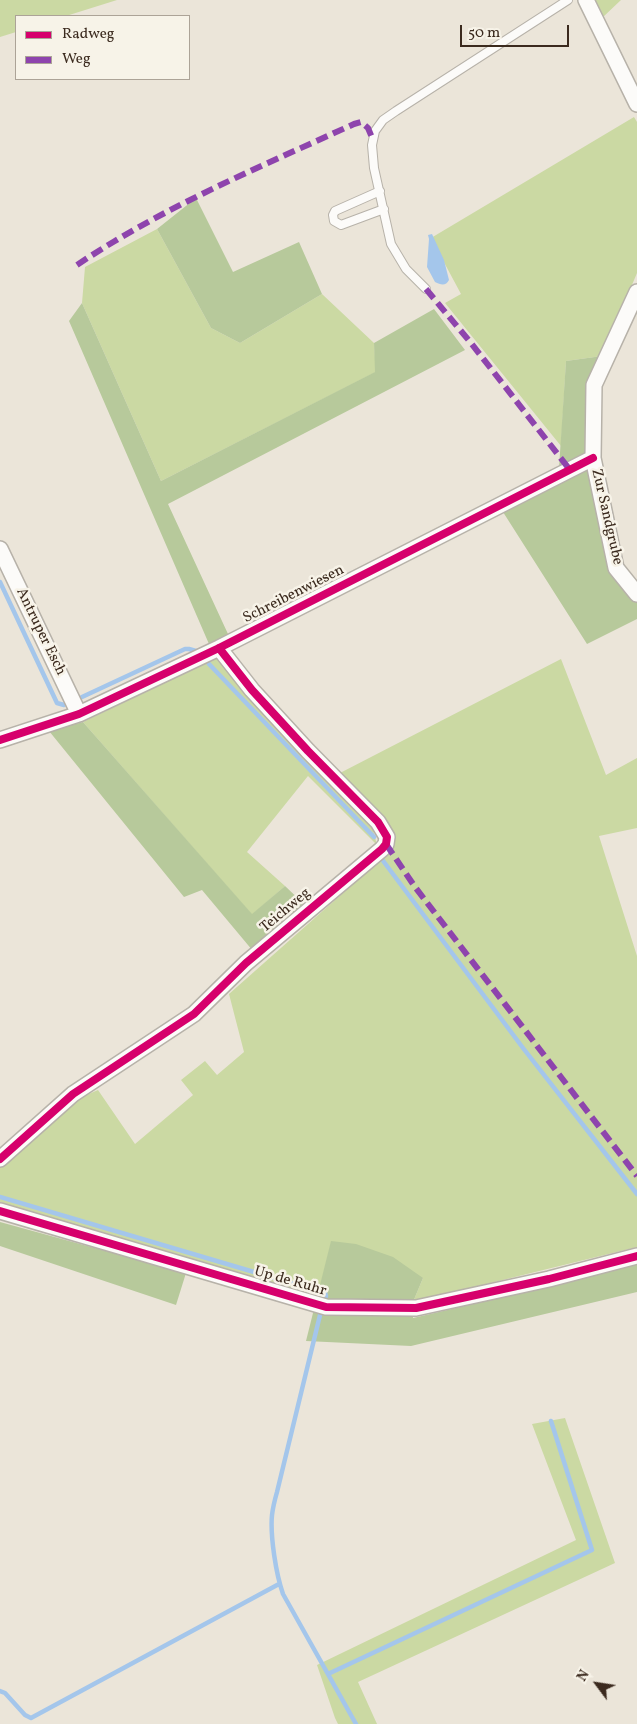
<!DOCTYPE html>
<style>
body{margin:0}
#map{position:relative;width:637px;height:1724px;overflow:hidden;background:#ebe5d9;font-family:Vollkorn,serif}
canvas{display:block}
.legend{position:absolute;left:15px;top:15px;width:175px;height:65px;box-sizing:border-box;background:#f7f3e8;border:1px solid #aca397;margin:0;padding:6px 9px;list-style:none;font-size:15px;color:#3b2a1e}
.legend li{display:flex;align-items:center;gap:10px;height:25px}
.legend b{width:25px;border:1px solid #aca397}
.north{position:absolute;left:572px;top:1659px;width:50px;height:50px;-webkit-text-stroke:4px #f7f3e8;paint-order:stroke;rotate:301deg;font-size:14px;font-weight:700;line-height:20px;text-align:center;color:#3b2a1e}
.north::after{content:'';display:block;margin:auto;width:18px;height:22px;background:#3b2a1e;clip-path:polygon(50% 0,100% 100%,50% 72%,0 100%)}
.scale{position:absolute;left:460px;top:25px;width:109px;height:22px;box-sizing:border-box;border:2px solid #3b2a1e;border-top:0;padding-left:6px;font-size:15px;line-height:18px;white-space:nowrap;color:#3b2a1e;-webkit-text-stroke:4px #f7f3e8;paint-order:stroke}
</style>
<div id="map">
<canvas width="637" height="1724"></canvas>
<ul class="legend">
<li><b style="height:6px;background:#d6006c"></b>Radweg</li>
<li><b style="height:6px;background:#8e44ad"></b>Weg</li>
</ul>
<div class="north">N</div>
<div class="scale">50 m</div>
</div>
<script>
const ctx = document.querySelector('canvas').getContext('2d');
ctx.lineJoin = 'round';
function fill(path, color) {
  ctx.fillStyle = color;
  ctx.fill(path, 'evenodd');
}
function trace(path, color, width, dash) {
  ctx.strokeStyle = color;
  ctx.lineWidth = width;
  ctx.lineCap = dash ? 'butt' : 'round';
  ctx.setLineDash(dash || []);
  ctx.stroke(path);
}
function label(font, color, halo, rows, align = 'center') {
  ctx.font = font + ' Vollkorn,serif';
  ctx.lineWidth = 5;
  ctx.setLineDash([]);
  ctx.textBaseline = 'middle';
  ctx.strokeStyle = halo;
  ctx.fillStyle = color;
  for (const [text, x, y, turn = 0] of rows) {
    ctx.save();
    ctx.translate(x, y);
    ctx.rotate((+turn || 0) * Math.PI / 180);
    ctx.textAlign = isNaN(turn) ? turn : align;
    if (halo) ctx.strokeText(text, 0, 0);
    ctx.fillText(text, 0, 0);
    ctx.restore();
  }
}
fill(new Path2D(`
 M0,0H117L66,16H16V32L0,37Z
 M594,0H621L602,18Z
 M634,117L637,122V273L602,356L566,361L561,446L445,303L461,294L431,238Z
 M157,229L211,328L240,343L322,294L374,343L376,372L161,481L82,303L85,267Z
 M216,658L372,826L377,845L308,776L247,852L285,886L252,915L83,722Z
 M561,659L606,775L637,758V828L599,836L637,956V1247L413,1302L423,1278L317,1298L0,1202V1167L75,1100L98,1090L135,1144L193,1095L181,1080L205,1061L217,1075L244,1052L229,994L387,854L395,835L340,773Z
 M565,1418L615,1563L358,1682L377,1724H338L335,1718L317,1665L576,1540L532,1424Z`), '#cbd9a3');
fill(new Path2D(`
 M196,198L233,272L299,242L322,294L240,343L211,328L157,229Z
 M82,303L161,481L375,372L374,343L434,309L465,350L168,504L228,634L209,644L69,321Z
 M602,356L587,389L611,568L637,603V619L587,644L503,512L559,468L566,361Z
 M83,722L252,914L285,886L306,906L253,951L202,890L184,897L49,731Z
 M0,1222L186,1273L176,1305L0,1246Z
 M331,1241L356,1244L393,1257L423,1278L413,1302V1318L533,1290L637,1264V1292L411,1346L306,1341Z`), '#b7c99b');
fill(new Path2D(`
 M432,234L444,260L449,280C446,286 441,285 435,282L427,267L429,239L428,235Z`), '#a4c6eb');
trace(new Path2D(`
 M0,582L57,703L64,705
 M209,664L374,837
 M82,697L185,649H189L196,651
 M381,858L523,1048L637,1194
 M0,1197L325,1293L326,1296L325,1299
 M321,1311L277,1492C275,1499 273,1507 272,1515C270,1536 276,1574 283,1594L356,1724
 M328,1674L592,1550L551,1421
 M0,1691L5,1693L25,1715L31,1718L279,1584`), '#a4c6eb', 4.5);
const lane = new Path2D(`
 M380,191L335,211L333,215L334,221L341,225L384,209
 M426,289L406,269L391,244L374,168L372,145L375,131L383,120L396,111L568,0`);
const street = new Path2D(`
 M586,0L637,104
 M637,292L594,385L593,458L616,568L637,594
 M0,549L79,714
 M0,740L79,714L219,648L593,458
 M0,1159L73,1094L194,1014L246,963L382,849L386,844L387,837L378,822L308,751L252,690L219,648
 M0,1211L326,1307L416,1308L549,1279L637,1256`);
trace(lane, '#b7b2a9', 10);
trace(street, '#b7b2a9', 18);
trace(lane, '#fcfbf9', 8);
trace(street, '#fcfbf9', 15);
trace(new Path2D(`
 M77,265C163,207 260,167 354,124L361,122L368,128L373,140
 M426,289L471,343L570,470
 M386,844L415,887L637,1176`), '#8e44ad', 6, [12, 6]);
trace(new Path2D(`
 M0,740L79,714L219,648L593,458
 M0,1159L73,1094L194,1014L246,963L382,849L386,844L387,837L378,822L308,751L252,690L219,648
 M0,1211L326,1307L416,1308L549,1279L637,1256`), '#d6006c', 8);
label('15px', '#3b2a1e', '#f7f3e8', [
 ["Zur Sandgrube",606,517,77],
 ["Schreibenwiesen",294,595,-27],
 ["Antruper Esch",40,632,64],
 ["Teichweg",286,911,-40],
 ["Up de Ruhr",290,1282,16]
]);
</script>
